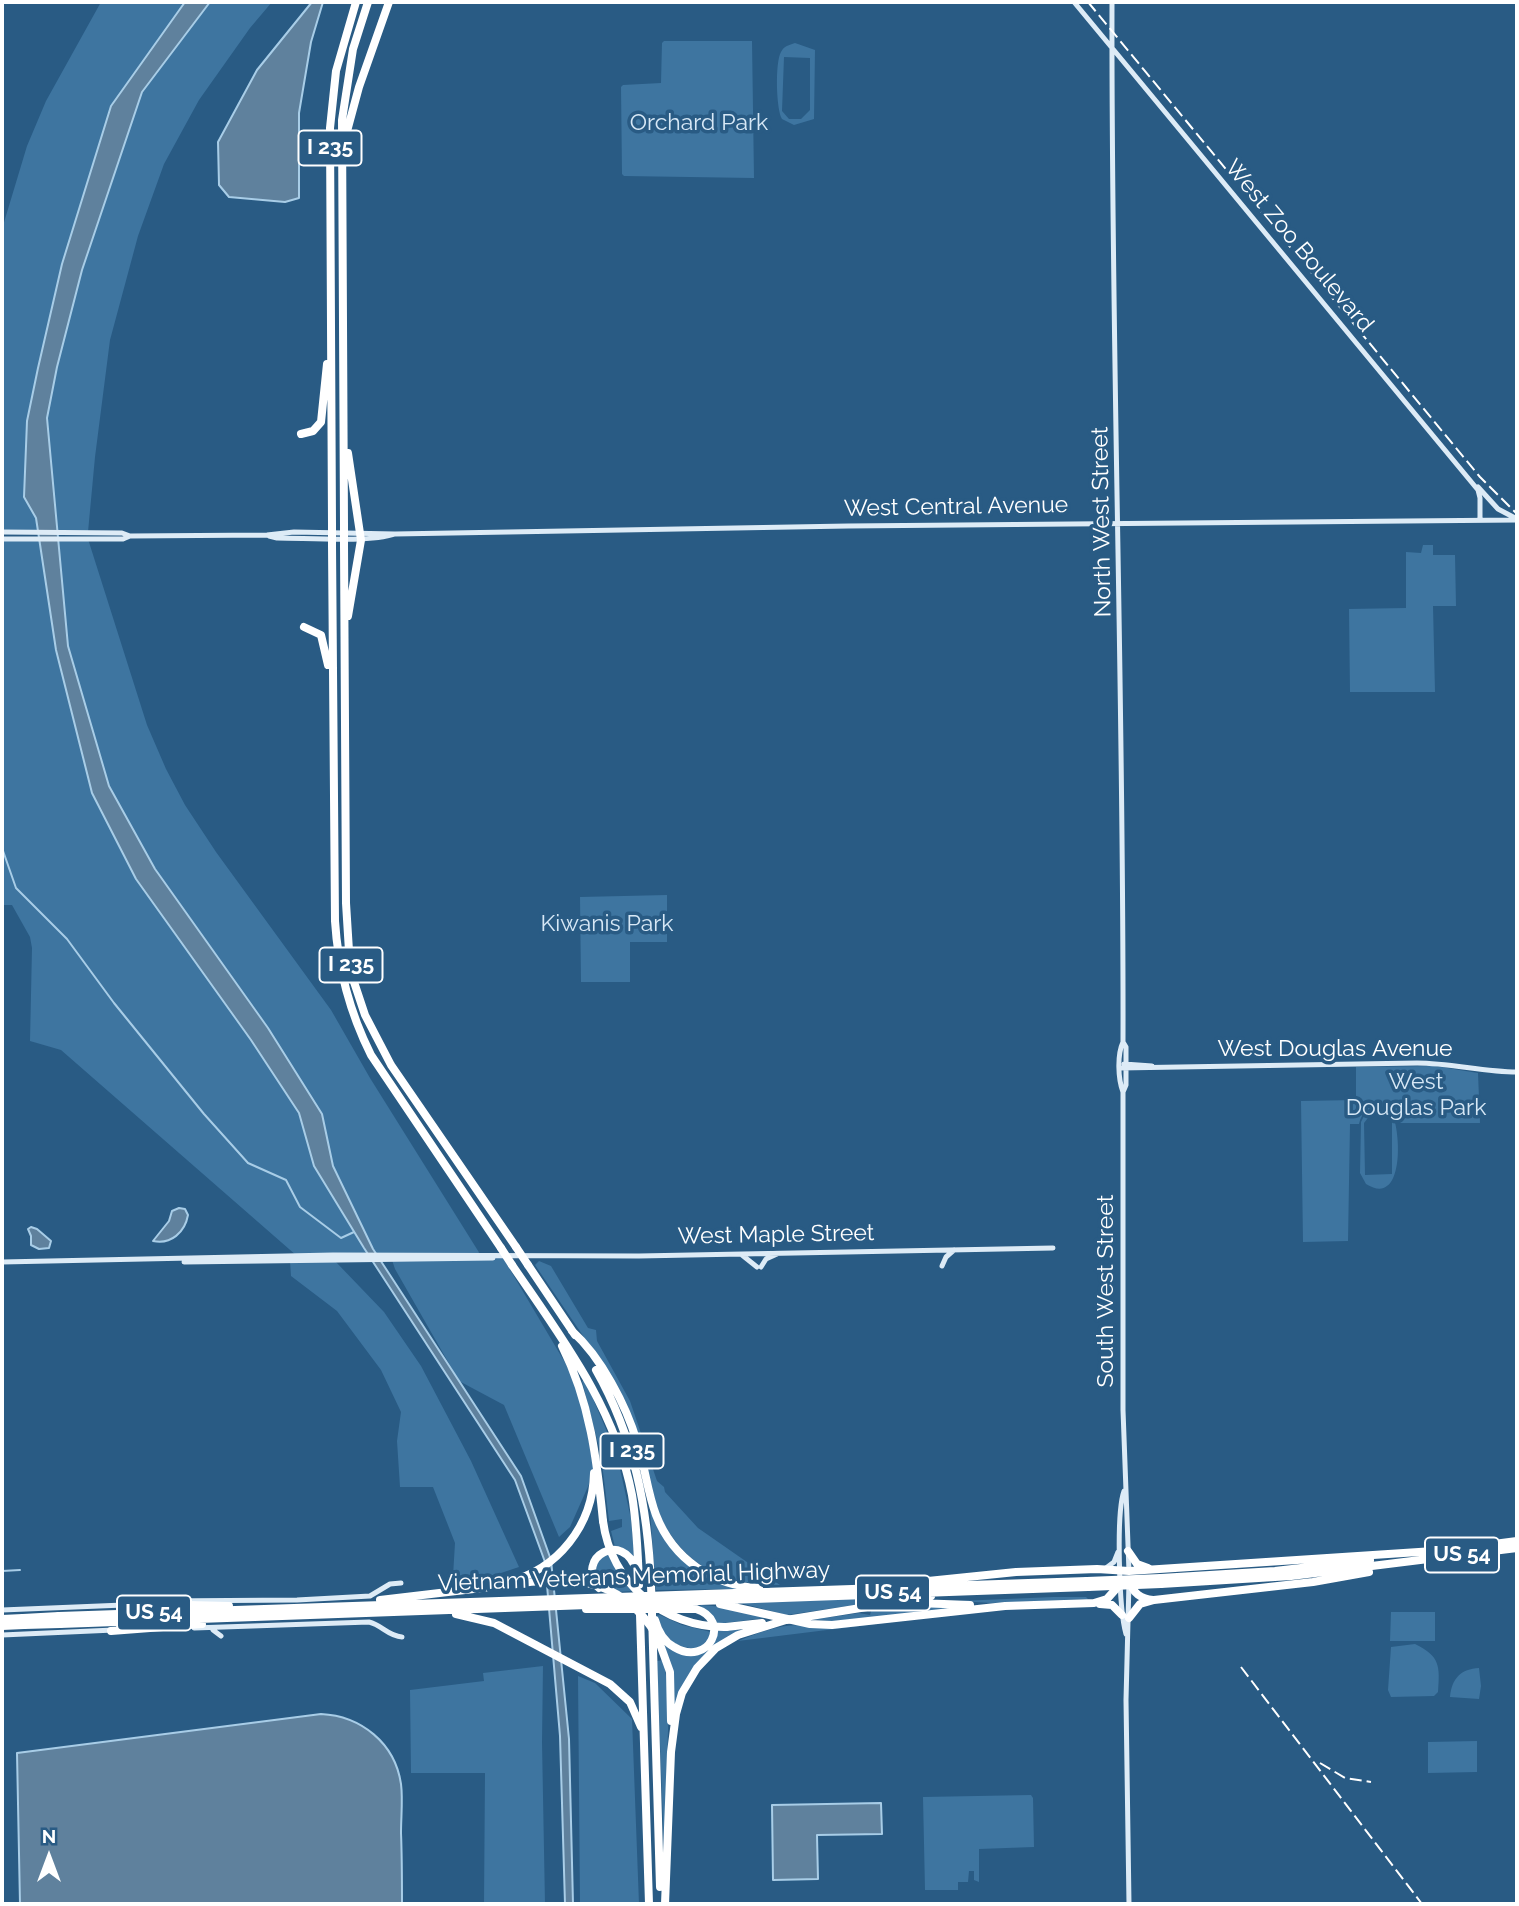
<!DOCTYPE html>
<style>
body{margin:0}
#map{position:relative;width:1519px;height:1906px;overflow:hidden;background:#295b84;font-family:Raleway,sans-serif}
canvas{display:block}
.frame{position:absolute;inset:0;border:4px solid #fff;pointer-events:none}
.north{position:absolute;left:14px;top:1822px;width:70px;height:70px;-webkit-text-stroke:5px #295b84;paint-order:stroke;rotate:0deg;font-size:19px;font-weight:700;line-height:28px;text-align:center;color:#fff}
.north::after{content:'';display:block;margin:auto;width:24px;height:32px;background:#fff;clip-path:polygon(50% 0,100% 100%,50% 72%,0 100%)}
</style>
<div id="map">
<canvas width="1519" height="1906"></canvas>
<div class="frame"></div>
<div class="north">N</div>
</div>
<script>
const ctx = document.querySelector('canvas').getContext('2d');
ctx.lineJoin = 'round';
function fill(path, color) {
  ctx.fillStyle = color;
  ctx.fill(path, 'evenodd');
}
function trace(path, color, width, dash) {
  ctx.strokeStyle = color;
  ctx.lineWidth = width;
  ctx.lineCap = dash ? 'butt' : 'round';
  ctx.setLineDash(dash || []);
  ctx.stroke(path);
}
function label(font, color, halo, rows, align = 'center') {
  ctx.font = font + ' Raleway,sans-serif';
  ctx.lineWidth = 7;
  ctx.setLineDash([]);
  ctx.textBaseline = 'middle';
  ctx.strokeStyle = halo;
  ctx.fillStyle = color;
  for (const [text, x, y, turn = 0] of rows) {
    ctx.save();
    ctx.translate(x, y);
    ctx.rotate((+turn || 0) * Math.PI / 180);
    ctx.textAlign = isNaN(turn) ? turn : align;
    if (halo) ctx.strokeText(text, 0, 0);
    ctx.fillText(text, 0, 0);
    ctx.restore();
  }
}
fill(new Path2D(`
 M101,2H272L250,28L199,100L164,164L138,236L110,340L95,457L88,532H2V229L27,146L46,101Z
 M664,41H752L754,178L624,176L622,174L621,87L623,85L661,83L662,43Z
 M795,43L815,50L814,119L794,125L782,119C776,109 775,62 781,52C784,46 789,45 795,43ZM784,57L810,58V110L801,119H789L782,111Z
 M2,539H88L147,725L166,769L185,805L216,852L331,1010L370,1078L480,1254L297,1256L61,1050L30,1041L32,948L30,937L12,905H2Z
 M1423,545H1433V555H1455L1456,606H1433L1435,692H1350L1349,609L1406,608V552L1421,553Z
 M667,895V942H630V982H581L580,897Z
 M1435,1066L1478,1073L1480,1123H1398C1392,1101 1364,1101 1359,1124H1350L1348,1241L1303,1242L1301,1101L1356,1100V1067Z
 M1377,1108L1391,1112C1401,1126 1406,1209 1366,1184L1360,1173L1361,1122L1366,1112ZM1380,1112L1388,1115L1392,1122V1174L1365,1175L1364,1123L1371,1114Z
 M502,1256L580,1388L594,1473L570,1527L559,1537L504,1405L459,1381L395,1269L392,1260Z
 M290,1261H335L384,1312L421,1366L471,1461L519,1567L495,1575L453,1576L455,1543L433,1487H400L397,1441L401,1412L381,1370L337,1311L291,1276Z
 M539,1261L551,1266L588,1328L596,1330L597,1341L630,1401L657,1481L664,1487L665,1492L698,1528L780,1585C723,1584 687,1568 660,1517L611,1377L535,1265Z
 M585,1380L617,1455L631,1519L634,1556L621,1547H615L611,1531L622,1527V1519L609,1521L601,1455L582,1381Z
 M650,1511C659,1522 662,1538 672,1549C693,1576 714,1574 737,1589L656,1590Z
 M608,1553L617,1572L632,1591L617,1592L598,1583C592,1569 596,1561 608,1553Z
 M1053,1597H1086L1088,1599L991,1603L959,1601Z
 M901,1598L787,1615L740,1603L901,1597Z
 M701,1605L724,1607L773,1617L716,1624L700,1607Z
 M911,1606L962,1607L848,1622L811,1620L859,1613L870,1615L871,1611Z
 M1005,1608L738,1641C763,1631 787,1621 814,1627Z
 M1391,1612H1435V1641H1390Z
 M660,1615L682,1625L711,1632L709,1638L699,1649C671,1647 667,1639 655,1616Z
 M717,1630H746C706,1656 691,1661 674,1708L672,1672L663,1641L698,1654Z
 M1415,1644C1440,1656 1440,1666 1438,1692L1434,1696L1391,1697L1388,1690L1391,1647Z
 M664,1660L669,1700L664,1851L657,1661Z
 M543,1666L542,1742L545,1904H484L485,1773H411L410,1690L484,1681L483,1673Z
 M1479,1668L1481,1686L1479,1699L1450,1697C1452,1678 1461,1669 1479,1668Z
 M578,1676L595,1683L632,1719L639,1904H580Z
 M1477,1741V1772L1428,1773V1742Z
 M1031,1795L1033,1798L1034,1847L979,1849V1882L974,1880V1871H969L968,1882H958V1890H925L923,1797Z`), '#3e75a0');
const water = new Path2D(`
 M185,2H210L142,92L82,270L57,367L47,418L68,646L109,786L155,869L268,1028L322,1114L333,1166L373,1249L521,1476L551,1560L569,1739L573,1904H565L560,1736L545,1562L515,1480L364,1248L314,1166L299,1113L251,1040L136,879L92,793L56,650L36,518L24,497L27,421L38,368L62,264L111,106Z
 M312,2H323L311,42L299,113V198L285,202L229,197L219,185L218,142L257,70Z
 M179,1208L185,1209L188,1215C185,1232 171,1245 153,1241L169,1221L172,1211Z
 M31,1227L37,1229L51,1241L49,1248L39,1249L31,1245V1236L28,1229Z
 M321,1714C361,1716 395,1743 401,1784C403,1799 401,1817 401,1833C402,1857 402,1880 402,1904H20L17,1753Z
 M881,1803L882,1834L817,1835L818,1879L773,1880L772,1805Z`);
fill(water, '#5f819d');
trace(water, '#a8cde7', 2);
trace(new Path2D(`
 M2,848L16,888L67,939L114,1003L204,1114L248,1163L286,1180L300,1207L341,1238L354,1232
 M2,1571L20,1570`), '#a8cde7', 2);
trace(new Path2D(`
 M1074,2L1478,490L1480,498V520
 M1112,2C1111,349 1124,695 1123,1042L1126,1047V1085L1123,1092V1410L1129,1572
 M1478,487L1498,509L1517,519
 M2,532L122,533L130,536L267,535L294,532L395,534L848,526L1517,520
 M269,536L277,538C307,538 369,543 395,534
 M2,539H123L130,536
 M1124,1064L1152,1066
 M1120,1068L1417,1063C1451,1063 1483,1072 1517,1072
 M1123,1092C1118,1079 1117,1055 1123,1042
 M742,1255L757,1267
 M2,1262L333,1255L639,1256L1053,1248
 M184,1262L493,1258
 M942,1266L946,1257L954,1250
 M761,1267L766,1259L777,1254
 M1124,1491C1116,1513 1119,1610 1126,1634
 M1106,1568L1114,1562L1118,1552
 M160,1601L297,1600L370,1596L390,1584L401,1583
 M2,1610L148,1604
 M194,1628L369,1622C382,1625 388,1636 402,1637
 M213,1630L221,1636
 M2,1635L114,1630
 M1129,1904L1126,1700L1129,1582`), '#ddebf6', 5);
trace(new Path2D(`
 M346,135L359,87L389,2
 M301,434L313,431L321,422L327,364
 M348,453L361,540L348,616
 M332,525L330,128L336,71L356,2
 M344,525L342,120L353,49L368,2
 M332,545L335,921C338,969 349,1011 371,1055L501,1248
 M344,545L346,903L349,951L354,982L365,1015L391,1065L516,1247
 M304,627L321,635L328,665
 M512,1265C561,1337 615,1407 632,1495C637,1525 638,1555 639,1585
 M528,1265L575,1335
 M572,1331C601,1357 626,1405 637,1442C645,1466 647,1491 656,1515C673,1559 713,1586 759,1588
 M562,1346C590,1402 597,1460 603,1521
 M596,1370C634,1437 648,1508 651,1585
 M1128,1551L1137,1564L1148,1568
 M1432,1552L1517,1541
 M1161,1578L1275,1571L1370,1560
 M928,1581L1016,1572L1097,1569L1129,1571L1434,1551
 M1131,1581C1131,1593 1142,1599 1153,1600
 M507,1582C558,1570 593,1525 594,1473
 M1161,1584L1291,1576L1517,1548
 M599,1588C574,1557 624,1530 636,1570
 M380,1600L499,1586
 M917,1603L970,1605
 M146,1604L229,1606
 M720,1604L810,1624L832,1625L1005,1606L1094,1603L1107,1599L1122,1582
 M1100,1604L1112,1605L1122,1615
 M873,1606L931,1596
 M586,1609H696C732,1620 709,1668 674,1647C663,1641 658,1631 655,1620
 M456,1614L494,1623L610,1684L630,1702L641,1727
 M652,1614L660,1887
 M640,1615L649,1904
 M59,1616L1087,1581
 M1129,1618L1140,1604L1154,1600L1313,1582L1369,1572
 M2,1619L23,1618
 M60,1624L1088,1587
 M2,1626L24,1625
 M726,1627L762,1623
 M111,1631L202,1624
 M657,1636L670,1672L671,1721
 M665,1904L671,1752L676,1714L682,1693L697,1668L716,1648L738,1635L786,1620`), '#fff', 8);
trace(new Path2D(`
 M1088,2L1480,477L1517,514
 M1241,1667L1422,1904
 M1320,1763L1345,1778L1371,1782`), '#fff', 2, [12, 5]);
trace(new Path2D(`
 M332,525V545
 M344,525V545
 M516,1247L528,1265
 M501,1248L512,1265
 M603,1521C611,1583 664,1628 726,1627
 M1087,1581L1161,1578
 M651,1585L652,1614
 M499,1586C564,1577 618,1571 657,1636
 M1088,1587L1161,1584
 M23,1618L59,1616
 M786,1620L873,1606
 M24,1625L60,1624`), '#fff', 8);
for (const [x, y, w] of [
 [330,148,63],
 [351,965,63],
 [632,1451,63],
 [1462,1555,74],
 [893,1593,74],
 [154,1613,74]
]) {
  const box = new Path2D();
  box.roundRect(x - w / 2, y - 17.5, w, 35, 5);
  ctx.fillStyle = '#295b84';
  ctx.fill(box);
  trace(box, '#fff', 2);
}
label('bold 21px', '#fff', null, [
 ["I 235",330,148],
 ["I 235",351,965],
 ["I 235",632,1451],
 ["US 54",1462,1555],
 ["US 54",893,1593],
 ["US 54",154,1613]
]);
label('23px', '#d7e8f6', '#295b84', [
 ["Orchard Park",699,123],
 ["Kiwanis Park",607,924],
 ["West",1416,1082],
 ["Douglas Park",1416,1108]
]);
label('23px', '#fff', '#295b84', [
 ["West Zoo Boulevard",1299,246,50],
 ["West Central Avenue",956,507,-1],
 ["North West Street",1102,522,-91],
 ["West Douglas Avenue",1335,1049],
 ["West Maple Street",776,1235,-1],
 ["South West Street",1106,1291,-90],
 ["Vietnam Veterans Memorial Highway",634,1577,-2]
]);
</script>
